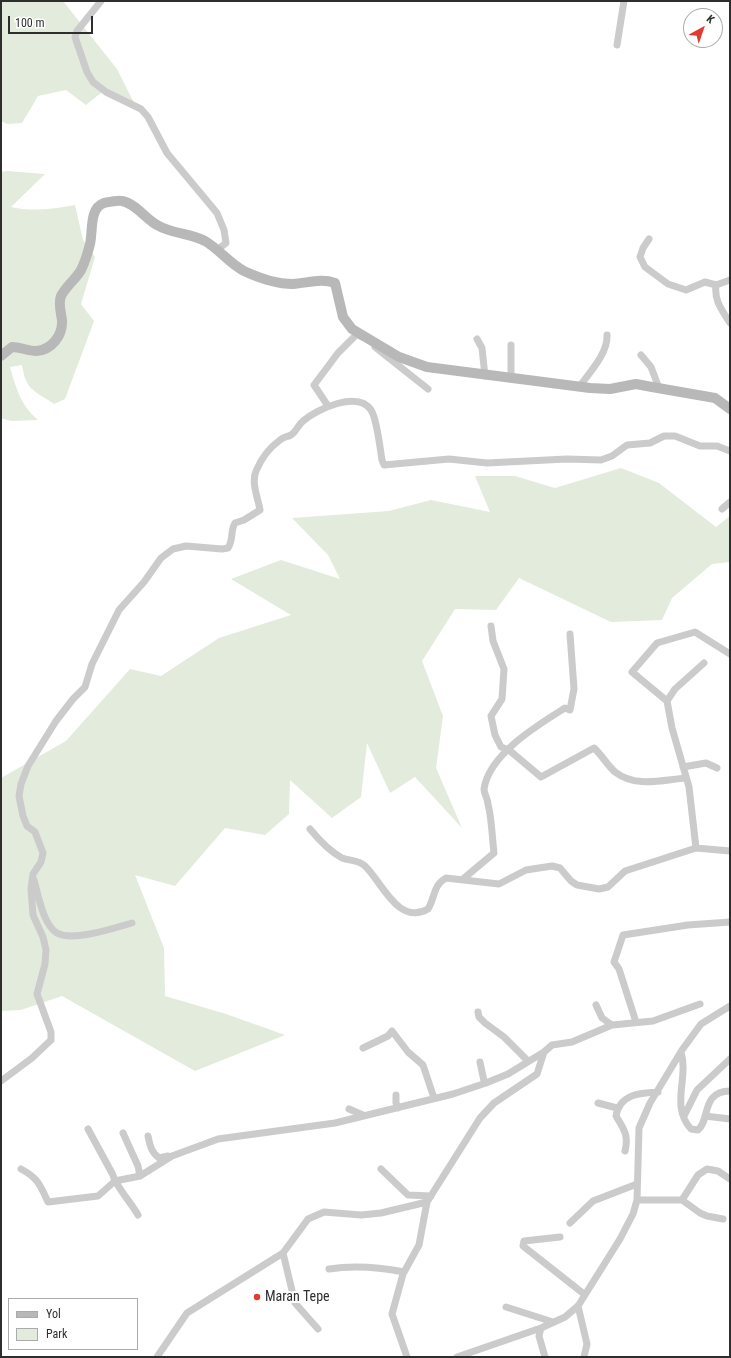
<!DOCTYPE html>
<style>
body{margin:0}
#map{position:relative;width:731px;height:1358px;overflow:hidden;background:#fff;font-family:"Roboto Condensed",sans-serif}
canvas{display:block}
.frame{position:absolute;inset:0;border:2px solid #2e2e2e;pointer-events:none}
.legend{position:absolute;left:8px;top:1298px;width:130px;height:52px;box-sizing:border-box;background:#fff;border:1px solid #ababab;margin:0;padding:5px 7px;list-style:none;font-size:12px;color:#2e2e2e}
.legend li{display:flex;align-items:center;gap:8px;height:20px}
.legend b{width:20px;border:1px solid #ababab}
.north{position:absolute;left:683px;top:8px;width:40px;height:40px;box-sizing:border-box;background:#fff;border:1px solid #ababab;border-radius:50%;rotate:40deg;font-size:11px;font-weight:700;line-height:16px;text-align:center;color:#2e2e2e}
.north::after{content:'';display:block;margin:auto;width:14px;height:18px;background:#e23a33;clip-path:polygon(50% 0,100% 100%,50% 72%,0 100%)}
.scale{position:absolute;left:8px;top:16px;width:85px;height:18px;box-sizing:border-box;border:2px solid #2e2e2e;border-top:0;padding-left:5px;font-size:12px;line-height:14px;white-space:nowrap;color:#2e2e2e;-webkit-text-stroke:3px #fff;paint-order:stroke}
</style>
<div id="map">
<canvas width="731" height="1358"></canvas>
<div class="frame"></div>
<ul class="legend">
<li><b style="height:5px;background:#b8b8b8"></b>Yol</li>
<li><b style="height:11px;background:#e2ebdc"></b>Park</li>
</ul>
<div class="north">K</div>
<div class="scale">100 m</div>
</div>
<script>
const ctx = document.querySelector('canvas').getContext('2d');
ctx.lineJoin = 'round';
function fill(path, color) {
  ctx.fillStyle = color;
  ctx.fill(path, 'evenodd');
}
function trace(path, color, width, dash) {
  ctx.strokeStyle = color;
  ctx.lineWidth = width;
  ctx.lineCap = dash ? 'butt' : 'round';
  ctx.setLineDash(dash || []);
  ctx.stroke(path);
}
function label(font, color, halo, rows, align = 'center') {
  ctx.font = font + ' "Roboto Condensed",sans-serif';
  ctx.lineWidth = 4;
  ctx.setLineDash([]);
  ctx.textBaseline = 'middle';
  ctx.strokeStyle = halo;
  ctx.fillStyle = color;
  for (const [text, x, y, turn = 0] of rows) {
    ctx.save();
    ctx.translate(x, y);
    ctx.rotate((+turn || 0) * Math.PI / 180);
    ctx.textAlign = isNaN(turn) ? turn : align;
    if (halo) ctx.strokeText(text, 0, 0);
    ctx.fillText(text, 0, 0);
    ctx.restore();
  }
}
fill(new Path2D(`
 M1,1H63L117,69L135,105L102,92L86,105L66,90L38,96L22,123L7,124L1,121Z
 M7,171L45,174L11,207C33,212 53,209 75,205L83,240L95,257L81,304L94,321L65,399L54,404C34,390 26,391 22,365L10,367C16,388 21,406 38,420L11,421L1,418V172Z
 M621,468L659,483L716,527L730,516V562L712,564L672,598L662,620L611,622L519,578L496,610L455,609L422,661L443,716L436,768L462,828L415,777L390,793L367,743L361,797L332,818L290,780L289,814L265,835L225,828L175,886L135,875L164,948L165,996L226,1014L285,1035L195,1071L62,996L21,1010L1,1011V778L66,741L130,669L161,676L219,638L291,615L231,579L281,560L340,579L328,555L292,518L389,511L431,500L490,512L475,476H515L555,488Z`), '#e2ebdc');
trace(new Path2D(`
 M101,1L77,31L75,37L87,72L93,82L106,92L141,109L148,117L167,153L217,213L224,230L226,243L217,250
 M617,45L624,1
 M649,239L643,248L640,257L645,267L668,284L686,290L705,282L716,285L730,280
 M716,285C714,301 722,310 730,323
 M477,339L482,348L485,376
 M511,345V379
 M375,347L428,389
 M641,355L651,367L659,388
 M580,386C590,372 608,353 607,335
 M328,406L314,385L338,353L357,334L362,337
 M722,509L730,502
 M491,626L493,641L504,669L502,699L491,716L495,735L501,747L509,750L541,777L594,748C602,755 607,765 615,772C636,788 661,780 686,778
 M667,701L675,689L704,663
 M683,767L706,763L717,768
 M310,829C319,840 329,851 342,858C350,861 359,860 365,866C382,882 398,926 428,909C435,898 433,885 446,878L499,884L526,870L552,866L560,868L571,881L577,885L599,889L608,887L625,871L696,848L730,851
 M696,848L689,787L672,728L667,701L632,672L657,643L695,632L730,654
 M463,879L494,853C492,837 492,820 488,804C488,799 484,794 484,789C489,754 538,725 565,708L570,710L574,689L570,634
 M34,880C38,894 43,925 57,933C73,942 114,928 132,923
 M596,1005L602,1018L612,1025
 M478,1012L479,1017L485,1023L504,1037L528,1061
 M636,1022L619,969L614,962L623,935L688,925L730,922
 M363,1048L388,1036L392,1031L408,1052L423,1065L434,1098
 M681,1052C689,1078 670,1106 691,1129L698,1130C710,1121 701,1091 730,1091
 M480,1062L484,1081L486,1083
 M1,1081L32,1058L51,1040V1032L37,994L45,964L46,950L43,937L33,915L31,889L33,874L41,862L43,853L35,832L27,826L23,816L19,796L21,784L28,766L56,721L73,699L85,687L92,664L119,610L144,582L161,558L173,549L186,546L222,549L228,548C234,539 230,531 235,523L244,520L260,510C258,498 251,483 256,471C261,459 269,448 280,440C283,437 287,437 291,435C296,432 298,425 303,421C317,409 358,390 371,410C377,419 380,448 382,460L384,465L449,459L487,463L567,459L601,460L612,456L627,445L650,443L664,436H675L700,446H717L730,451
 M396,1095V1103L398,1108
 M598,1103L617,1108
 M349,1109L363,1115
 M684,1116L697,1090L730,1059
 M705,1116L730,1119
 M88,1129L113,1175C115,1185 132,1204 138,1215
 M123,1133L138,1166L140,1176
 M148,1136C150,1145 151,1152 159,1158L168,1156
 M625,1151C629,1136 624,1129 616,1116C620,1094 639,1093 658,1092
 M21,1169C38,1178 40,1185 48,1202L98,1196L115,1181L140,1176L172,1156L218,1139L335,1123L453,1094L486,1083L508,1074L544,1052L552,1045L572,1042L612,1025L653,1021L700,1004
 M381,1169L408,1195L431,1196
 M637,1200H682L700,1213L707,1216L723,1219
 M682,1200L698,1175L707,1169L718,1171L730,1179
 M570,1223L593,1201L637,1184
 M560,1237L524,1241L523,1246L584,1294
 M283,1253L295,1303L318,1329
 M329,1269C355,1265 378,1267 404,1272
 M578,1306L587,1344L584,1357
 M506,1307L553,1322
 M541,1328L539,1336L545,1357
 M157,1357L187,1313L283,1253L308,1219L324,1212L361,1215L381,1213L427,1202
 M407,1357L392,1314L403,1274L419,1245L427,1202L480,1118L494,1103L537,1074L544,1052
 M457,1357L541,1328L565,1317L578,1306L620,1239L633,1214L637,1200L639,1128L650,1103L682,1050L701,1024L730,1006`), '#cbcbcb', 7);
trace(new Path2D(`
 M1,356L12,347C20,347 28,351 36,351C52,350 63,335 62,320C61,313 58,303 61,296C66,286 76,279 81,270C85,262 88,252 90,244C93,232 89,208 104,203C109,202 118,200 122,201C135,203 146,219 157,225C172,234 190,233 205,241C219,249 230,264 244,271C259,278 276,284 293,284C308,283 321,278 335,283L343,317L352,329L399,357L427,367L590,388L610,389L636,384L652,387L715,398L730,409`), '#b8b8b8', 10);
for (const [x, y, r, color] of [
 [257,1297,4,"#e23a33"]
]) {
  const dot = new Path2D();
  dot.arc(x, y, r, 0, 2 * Math.PI);
  ctx.fillStyle = color;
  ctx.fill(dot);
  trace(dot, '#fff', 1.5);
}
label('14px', '#2e2e2e', '#fff', [
 ["Maran Tepe",265,1297]
], 'left');
</script>
